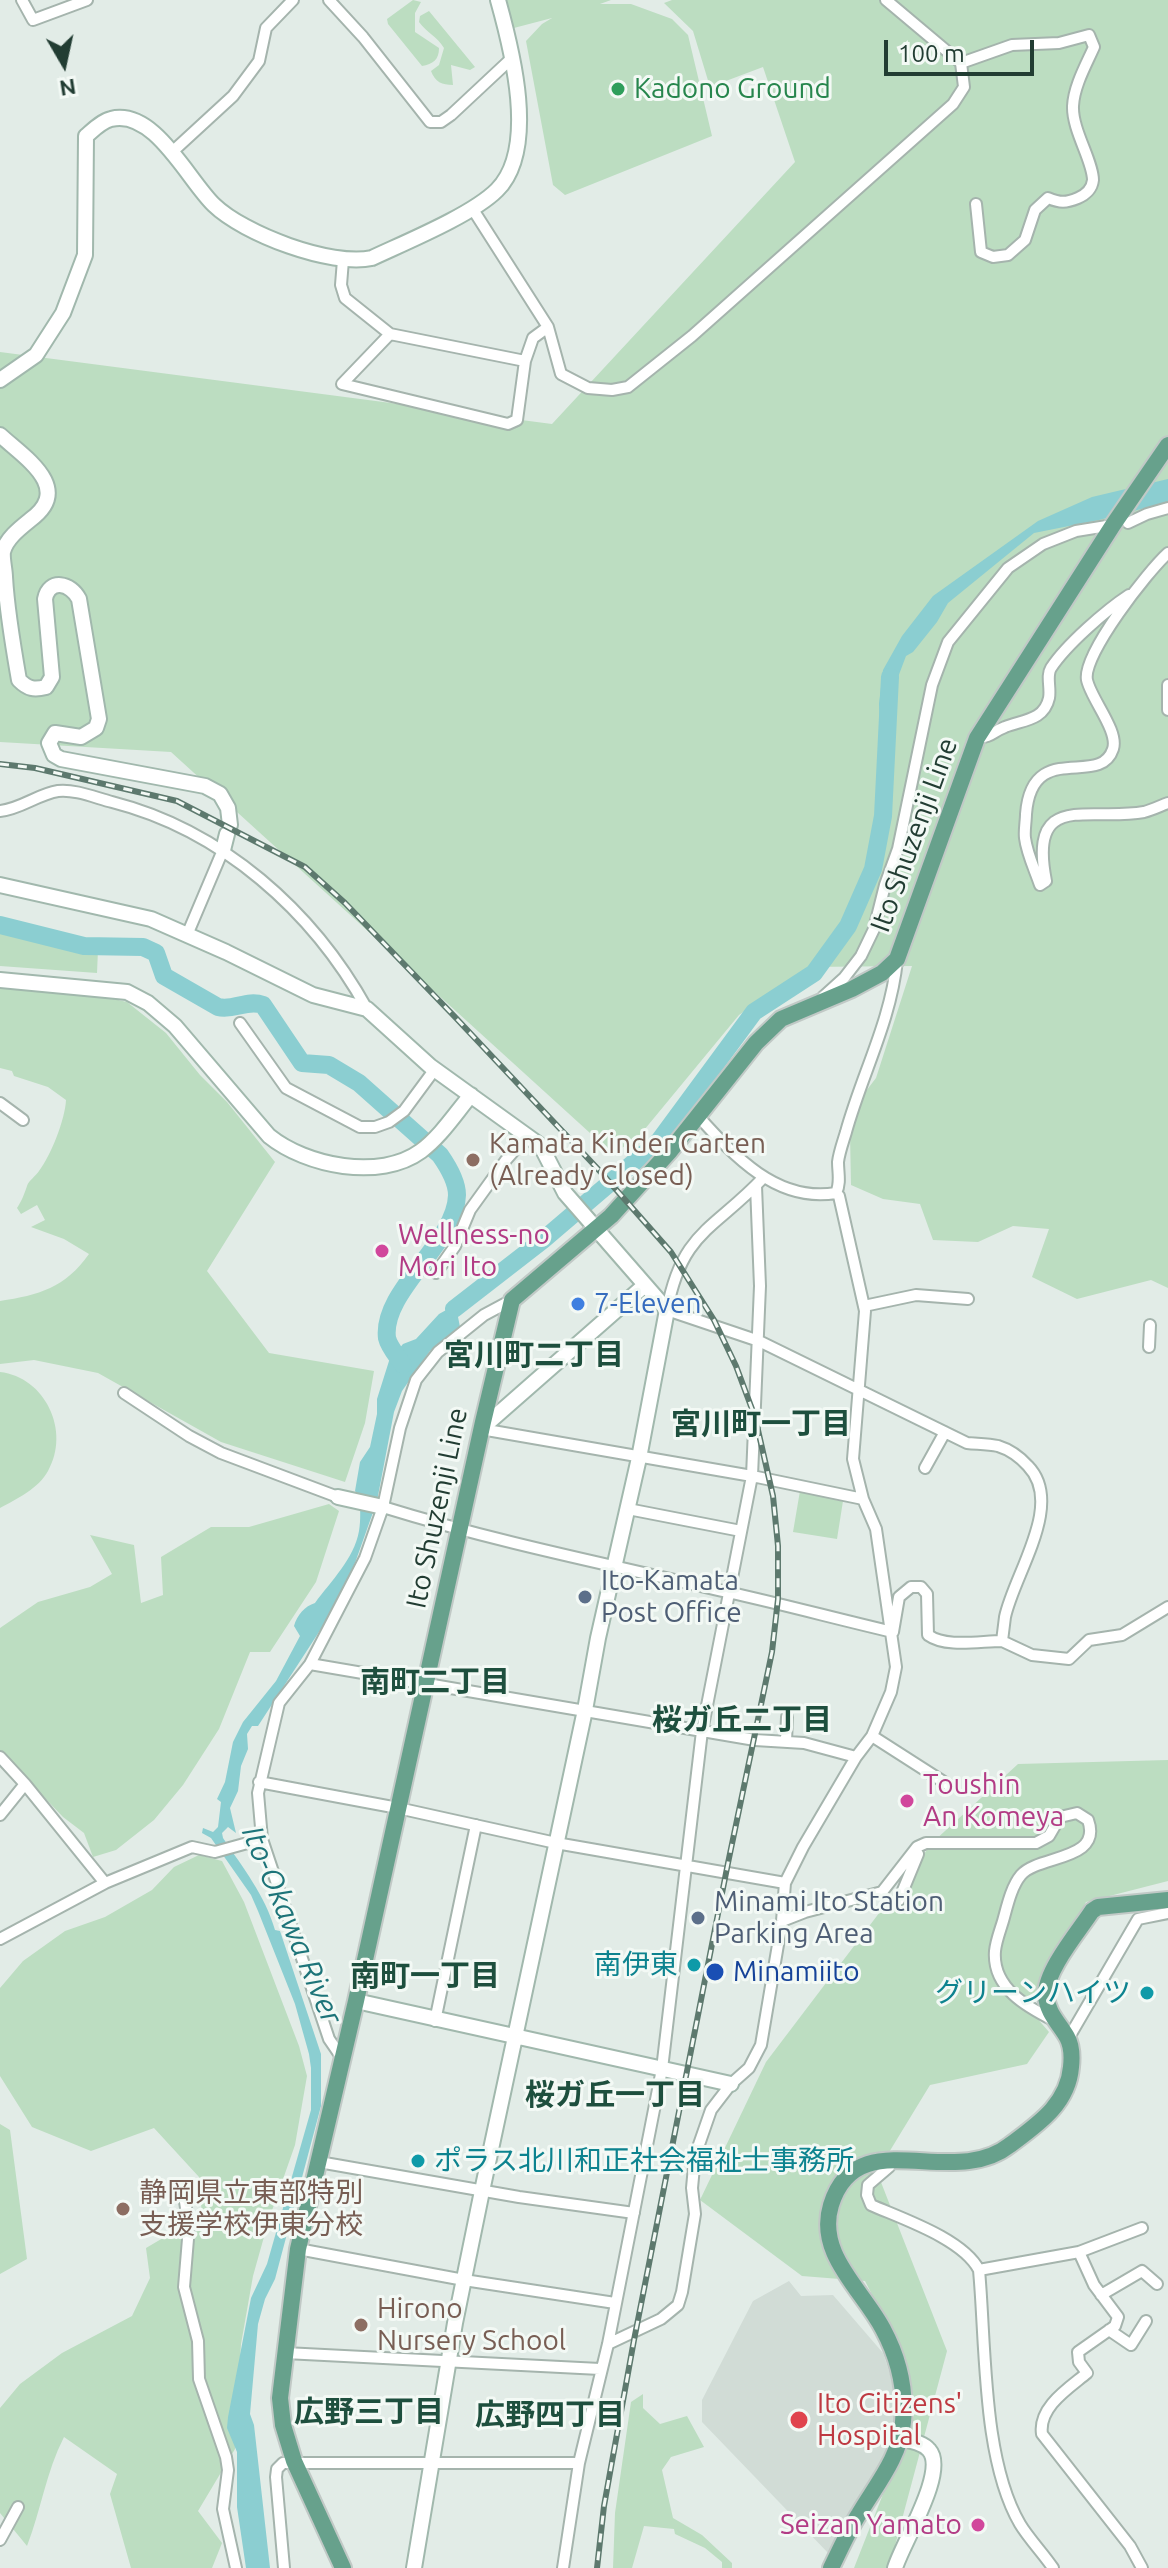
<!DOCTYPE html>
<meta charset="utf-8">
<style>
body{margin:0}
#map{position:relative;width:1168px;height:2568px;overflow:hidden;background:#e2ece7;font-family:Ubuntu,sans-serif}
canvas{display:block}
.north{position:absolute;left:24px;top:24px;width:80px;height:80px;-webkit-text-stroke:6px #f3f9f5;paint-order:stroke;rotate:171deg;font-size:22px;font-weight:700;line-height:32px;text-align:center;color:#223d33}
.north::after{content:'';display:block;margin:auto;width:28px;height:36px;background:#223d33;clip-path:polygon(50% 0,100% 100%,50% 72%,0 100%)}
.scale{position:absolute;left:884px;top:40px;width:150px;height:36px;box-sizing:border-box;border:4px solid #223d33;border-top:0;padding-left:10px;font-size:24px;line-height:28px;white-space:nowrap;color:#223d33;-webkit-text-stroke:6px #f3f9f5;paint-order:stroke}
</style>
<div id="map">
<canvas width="1168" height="2568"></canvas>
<div class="north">N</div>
<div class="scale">100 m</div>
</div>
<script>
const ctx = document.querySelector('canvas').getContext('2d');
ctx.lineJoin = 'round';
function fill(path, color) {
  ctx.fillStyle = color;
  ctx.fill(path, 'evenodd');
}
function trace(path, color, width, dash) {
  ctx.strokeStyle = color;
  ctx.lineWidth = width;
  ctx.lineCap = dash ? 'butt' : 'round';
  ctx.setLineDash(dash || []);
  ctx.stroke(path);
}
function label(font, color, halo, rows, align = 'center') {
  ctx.font = font + ' Ubuntu,"Noto Sans JP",sans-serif';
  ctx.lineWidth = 6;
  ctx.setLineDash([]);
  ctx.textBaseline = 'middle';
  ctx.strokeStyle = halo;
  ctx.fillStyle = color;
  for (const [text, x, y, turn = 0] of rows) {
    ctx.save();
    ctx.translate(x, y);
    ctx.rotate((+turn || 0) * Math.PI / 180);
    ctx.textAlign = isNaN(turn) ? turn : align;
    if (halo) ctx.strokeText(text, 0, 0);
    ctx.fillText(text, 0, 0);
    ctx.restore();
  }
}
fill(new Path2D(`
 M789,2281L801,2296L833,2295L883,2353L894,2386L897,2417L888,2456L830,2555L702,2422V2400L753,2301Z`), '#d1dcd6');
fill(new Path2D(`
 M413,0L421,2L415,13V32L439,48C439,60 433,64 422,66L388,24L387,19Z
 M503,0H611L600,4H631L672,19L688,35L712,136L565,195L553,185L526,41L542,24L552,18L510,29Z
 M672,0H1168V1288L1151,1280L1077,1299L1032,1277L1049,1229L1013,1226L978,1242L933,1240L920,1204L883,1199L851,1185L850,1134L863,1095L876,1078L912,966L808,967L739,1015L635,1141L612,1153L171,752L0,742V352L552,424L795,162L763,67L710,87L693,31L664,3Z
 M429,11L475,67L470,70L451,65L453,85C442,85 435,82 431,71L439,65L444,48C437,36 427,33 419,22L420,16Z
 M0,931L80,949L98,950L97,973L0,966Z
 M0,986L96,995L127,1002L166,1033L200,1075L227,1102L275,1162L207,1271L269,1353L374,1371L365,1423L345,1482L221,1442L98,1373L34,1360L0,1364V1301C39,1295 65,1288 89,1254L64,1239L31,1227L45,1220L37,1205L21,1214L17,1208C22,1200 24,1195 27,1186C29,1180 36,1176 39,1171C51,1155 65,1120 66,1100L48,1087L14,1076L12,1071L0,1068Z
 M0,1372C45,1377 71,1431 48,1471C39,1488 17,1499 0,1508Z
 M801,1485L836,1491L835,1500L843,1501L837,1539L793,1532Z
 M329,1504L339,1511L316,1582L270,1652H250L219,1729L183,1785L154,1820L116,1850L93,1857L84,1833L63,1817L0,1751V1628L38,1602L90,1587L112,1574L90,1535L134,1545L141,1603L163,1595L161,1557L211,1527H249Z
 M1168,1760V1881L1086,1902L1030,2010L1049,2032L1027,2064L930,2085L877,2172L947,2351L889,2568H854L916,2410L899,2347L865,2281L802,2276L700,2200L766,2062L933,1842L1018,1764Z
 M199,1855L222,1861L244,1902L299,2046L307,2076L295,2145L269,2219L253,2276L241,2344L235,2449L198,2511L222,2543L212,2568H131L110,2494L117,2474L64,2437C46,2472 41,2510 27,2546L0,2513V2408L20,2384L62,2353L132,2316L150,2278L146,2248L163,2238L203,2230L199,2177L154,2128L91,2151L32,2127L0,2076V1988L23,1961L65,1931L105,1917L152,1890L174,1867Z
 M0,2124L10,2130L27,2259L0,2274Z
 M643,2394V2408L660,2424L687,2416L704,2447L671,2457L662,2470L673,2518L702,2535L732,2563V2568H722V2562L705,2548L675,2534L674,2529L644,2526L632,2568H613L615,2513L631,2402Z`), '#bcddc1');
fill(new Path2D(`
 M1168,479V502L1099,520L1034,533L948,603L937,622L913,652L906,656L886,709L891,743L880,723L879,704L883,670L902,636L933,596L1038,521L1092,497Z
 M482,1290L457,1312L460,1327L430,1351L402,1391L394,1412L377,1501L355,1563L330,1615L258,1726H252L247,1734L248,1749L241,1766L238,1791L230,1808L236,1833L228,1827L222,1833L223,1838C243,1868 265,1895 275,1930L280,1931L321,2054V2106L275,2279L265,2299L258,2324L250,2414L254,2425L270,2568H246L237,2507V2452L227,2428L228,2417L251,2298L267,2264L311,2110V2068L309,2054L295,2004L258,1911L251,1895L211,1838L202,1833L203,1828L213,1832L218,1827L221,1802L217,1799L225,1782L233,1742L243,1722L276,1681L300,1636L294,1626C297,1615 305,1606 315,1603C331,1581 354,1559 359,1531C361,1520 360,1508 360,1498L355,1491L360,1462L370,1447L377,1414V1399L389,1361L403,1344L416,1339L439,1314Z`), '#8bced1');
trace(new Path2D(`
 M0,925L84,946L143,947L156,953L164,976L218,1007C234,1011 247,999 263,1005L302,1063L329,1065L359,1083L440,1155C447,1165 457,1181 457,1195C456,1243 381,1291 387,1338C389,1347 398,1357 403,1365
 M454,1309L543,1240L659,1141L754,1012L814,973L848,926L873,869L883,816L890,677`), '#8bced1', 18);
const street = new Path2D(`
 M22,0L33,20L87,0
 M329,0L363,37L430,122H441L451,115L512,58
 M886,0L961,63
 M171,153L233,96L259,61L266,28L293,0
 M472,208L548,327L561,374L588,388L612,390L628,387L692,336L953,104L964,87L961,63L1012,45L1059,43L1089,35L1094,47C1086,65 1074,86 1073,106C1072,130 1093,161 1093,180C1092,189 1085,195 1078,198C1066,203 1060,203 1048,198L1035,210L1025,240L1008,255L993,257L981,252L976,204
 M343,260L341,285L345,298L390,334L525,361
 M390,334L342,384L508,424L517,420L525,361L533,338L548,327
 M1128,523L1147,514L1168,508
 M1168,553C1148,571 1082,655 1087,680C1091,699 1119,731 1113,749C1100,789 1032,738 1026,814C1026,821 1024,831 1025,838C1027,854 1035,870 1040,885L1046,881C1028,790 1088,822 1144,812C1152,810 1160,806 1168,803
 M1168,685V710
 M977,738C992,737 992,732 1005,727C1022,720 1044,721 1049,698C1051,688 1046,676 1051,668C1066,645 1106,610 1129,595
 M0,811C21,809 38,794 58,791C75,789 96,798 112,802C222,830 313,911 367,1009
 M187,935L223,850
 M823,997L844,978L861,956L874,929L885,885L898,849L932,685L948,642L1008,568L1043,544L1076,531L1113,525
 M240,1023L286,1088L360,1127H375L389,1122L404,1111L435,1069
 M0,1103L23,1120
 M698,1116C734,1156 777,1203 836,1193
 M763,1178C714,1230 682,1231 667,1310L759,1341L967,1443C977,1444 988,1444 998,1446C1011,1450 1019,1456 1028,1466C1065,1504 1014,1574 1005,1617C1004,1625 1003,1633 1002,1641L1032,1655L1069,1659L1089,1640L1122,1635L1168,1607
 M436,1273L455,1246L470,1210L506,1160L528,1135
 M864,1306L916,1295L968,1299
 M1149,1347L1150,1325
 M124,1393L189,1436L221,1453L338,1497
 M481,1429L752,1476L863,1499
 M925,1468L945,1432
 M383,1507C496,1542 611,1565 727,1592C782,1604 837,1619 893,1632L899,1597L911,1587H921L927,1594L928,1635C946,1648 980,1641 1002,1641
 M628,1509L741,1531
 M310,1664L755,1740L804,1743L856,1757
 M872,1736L950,1786
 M786,1742L787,1717
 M0,1757L25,1784L105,1883
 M259,1782L398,1808L556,1843L785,1883
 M0,1815L25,1784
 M899,1900L918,1854
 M782,1921L805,1912L882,1892L917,1847L926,1843H1036L1049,1836L1060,1817L1077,1813L1088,1820C1103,1861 1038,1855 1021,1875C1011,1887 1007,1907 1003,1921C1000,1931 996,1941 995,1951C992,1988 1027,2007 1055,2021
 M0,1939L105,1883L192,1847L215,1852L262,1839
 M435,2021L476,1825
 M1068,2039L1138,1919L1168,1913
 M342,2058L329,2039L262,1839L258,1793L279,1703L310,1664L365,1558L383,1507L400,1428L416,1380L438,1352L484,1315L512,1300
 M891,2159L889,2167L868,2185L867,2195L871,2205C903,2219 963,2239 979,2270C986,2345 982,2459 1020,2524C1029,2539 1043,2553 1053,2568
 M319,2162L519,2197L634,2213
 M183,2189L189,2227L184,2287L198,2341L199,2379L226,2457L228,2470L223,2509L236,2568
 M298,2249L464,2280L615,2303
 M1079,2252L1094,2285L1118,2317L1115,2326L1078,2352L1079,2362L1087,2373C1069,2388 1038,2407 1042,2434L1130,2546L1142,2568
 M979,2270L1079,2252L1142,2228
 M1101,2295L1142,2271L1157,2284
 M1109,2330L1131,2345L1146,2321
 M608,2344L661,2319L678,2305L682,2292L695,2214L692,2188L695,2156L711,2110L731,2084L749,2068L761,2045L782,1921L785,1883L803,1847L856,1757L872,1736L891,1692L896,1667L876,1529L863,1499L853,1459L865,1311L839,1196L836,1193C841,1183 838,1173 838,1162C839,1153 843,1142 846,1132C862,1074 891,1021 897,960
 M285,2353L600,2369
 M0,2540L18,2507
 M284,2568L276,2477L277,2469L283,2463H579
 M563,2568L579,2463L608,2344L662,2069L702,1731L752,1476L760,1286L756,1186`);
const secondary = new Path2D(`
 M0,380L36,355L63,313L85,255L86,136C93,130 102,121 111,119C154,108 188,180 214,205C244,234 331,267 372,258C406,242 472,215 497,190C538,149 512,50 498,0
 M0,435C25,458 74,488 30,520C20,528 6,539 3,552C2,559 5,570 5,577C7,612 13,646 19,680C28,689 34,690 46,687L52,677L45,599C49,578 71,583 79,599L99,719L96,728L81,737L55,733L49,743L54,755L61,759L205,786L220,794L228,808L230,825
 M223,850L227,834
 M0,885L151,919L226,952L313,995L367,1009L430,1066L541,1146L565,1193L667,1310L639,1458L598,1638L585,1710L482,2191L455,2323L414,2568
 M0,980L127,992L148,1003L175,1026L269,1136C306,1166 380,1181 421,1151C441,1136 455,1114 471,1095
 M481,1429L645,1285
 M338,1497L383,1507
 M356,2001L731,2084
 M895,2568C902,2544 948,2471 929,2450C923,2443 909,2440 900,2439`);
const primary = new Path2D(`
 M343,2568L294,2461L283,2425L280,2398L298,2249L356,2001L483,1422L512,1300L611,1216L670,1151L756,1043L781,1019L852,989L882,973L897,959L977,738L1113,525L1168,445
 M831,2568C840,2550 848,2531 859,2514C876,2485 900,2457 903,2422C906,2390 898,2357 883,2329C862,2289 816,2254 831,2205C857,2120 952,2191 1010,2145C1038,2124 1068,2104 1071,2067C1072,2058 1072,2046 1067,2037C1059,2023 1047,2013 1046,1995C1045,1971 1079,1931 1092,1911L1098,1907L1168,1900`);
trace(street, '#a5b4ad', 14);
trace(secondary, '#a1b8ad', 18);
trace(primary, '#c1c9c6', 20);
trace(street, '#fff', 10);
trace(secondary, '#fff', 14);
trace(primary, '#67a18c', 16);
const rail = new Path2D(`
 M0,764L35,768L177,801L305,867L345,903L455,1017L597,1168L671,1252L714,1320L736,1366L755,1417L773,1496L778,1546V1599L772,1652L728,1863L634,2340L604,2506L597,2568`);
trace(rail, '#5d796e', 6);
trace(rail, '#f3f9f5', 3, [9]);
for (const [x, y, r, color] of [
 [618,89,8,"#2e9e5b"],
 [473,1160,8,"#8d6e63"],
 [382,1251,8,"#d1479c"],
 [578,1304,8,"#3f7fe0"],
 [585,1597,8,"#5c6f8a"],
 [907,1801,8,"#d1479c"],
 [698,1918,8,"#5c6f8a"],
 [694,1965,8,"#0f9aa8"],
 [715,1972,10,"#1a4fb4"],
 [1147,1993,8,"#0f9aa8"],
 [418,2161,8,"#0f9aa8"],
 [123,2209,8,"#8d6e63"],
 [361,2325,8,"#8d6e63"],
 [799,2420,10,"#e0444e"],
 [978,2525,8,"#d1479c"]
]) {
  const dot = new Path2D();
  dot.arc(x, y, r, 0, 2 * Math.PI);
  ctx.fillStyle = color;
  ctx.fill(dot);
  trace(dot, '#f3f9f5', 3);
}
label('28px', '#27864d', '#f3f9f5', [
 ["Kadono Ground",634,89]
], 'left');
label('28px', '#223d33', '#f3f9f5', [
 ["Ito Shuzenji Line",914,835,-70],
 ["Ito Shuzenji Line",437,1508,-78]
]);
label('28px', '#785e54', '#f3f9f5', [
 ["Kamata Kinder Garten",489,1144],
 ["(Already Closed)",489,1176],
 ["静岡県立東部特別",139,2193],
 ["支援学校伊東分校",139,2225],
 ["Hirono",377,2309],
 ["Nursery School",377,2341]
], 'left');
label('28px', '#b23c85', '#f3f9f5', [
 ["Wellness-no",398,1235],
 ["Mori Ito",398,1267],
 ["Toushin",923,1785],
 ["An Komeya",923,1817],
 ["Seizan Yamato",962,2525,"right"]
], 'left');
label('28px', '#366cbe', '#f3f9f5', [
 ["7-Eleven",594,1304]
], 'left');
label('28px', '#4e5e75', '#f3f9f5', [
 ["Ito-Kamata",601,1581],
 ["Post Office",601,1613],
 ["Minami Ito Station",714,1902],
 ["Parking Area",714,1934]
], 'left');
label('28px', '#0d838f', '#f3f9f5', [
 ["南伊東",678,1965],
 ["グリーンハイツ",1131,1993],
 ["ポラス北川和正社会福祉士事務所",434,2161,"left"]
], 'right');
label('28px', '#164399', '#f3f9f5', [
 ["Minamiito",733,1972]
], 'left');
label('28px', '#be3a42', '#f3f9f5', [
 ["Ito Citizens'",817,2404],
 ["Hospital",817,2436]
], 'left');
label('bold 30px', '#1e4f3e', '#f3f9f5', [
 ["宮川町二丁目",534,1355],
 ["宮川町一丁目",761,1424],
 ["南町二丁目",435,1682],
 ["桜ガ丘二丁目",742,1720],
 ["南町一丁目",425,1976],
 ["桜ガ丘一丁目",615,2095],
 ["広野三丁目",369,2412],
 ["広野四丁目",550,2415]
]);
label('italic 30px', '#1d7479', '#f3f9f5', [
 ["Ito-Okawa River",292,1925,67]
]);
</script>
